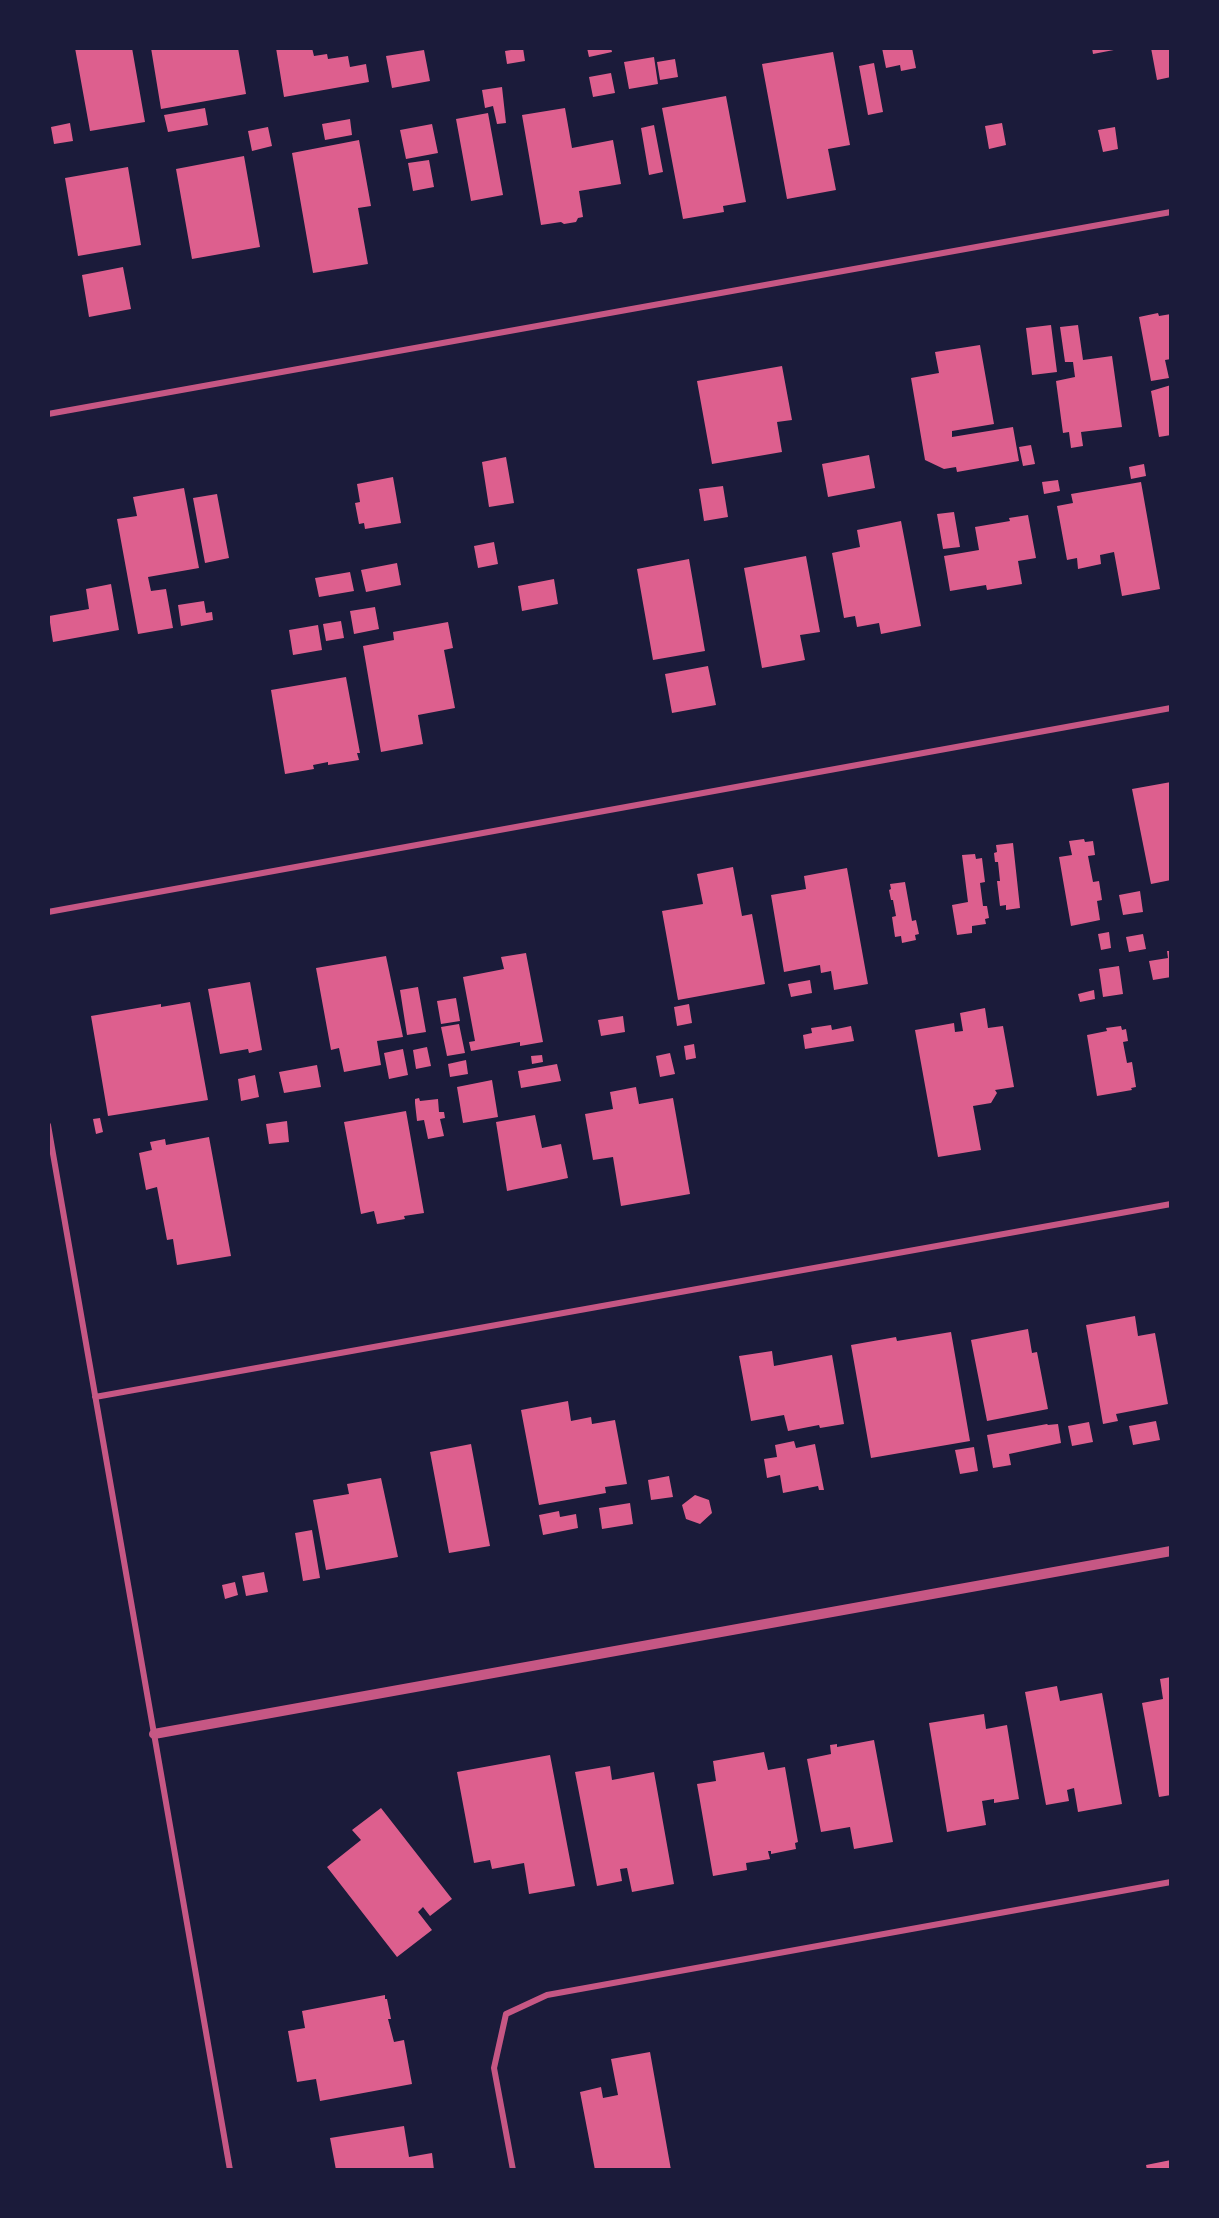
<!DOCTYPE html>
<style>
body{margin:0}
#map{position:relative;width:1219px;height:2218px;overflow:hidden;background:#1b1b3a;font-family:Cabin,sans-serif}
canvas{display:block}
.frame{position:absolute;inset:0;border:50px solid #1b1b3a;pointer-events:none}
</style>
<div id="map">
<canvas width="1219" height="2218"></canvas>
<div class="frame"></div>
</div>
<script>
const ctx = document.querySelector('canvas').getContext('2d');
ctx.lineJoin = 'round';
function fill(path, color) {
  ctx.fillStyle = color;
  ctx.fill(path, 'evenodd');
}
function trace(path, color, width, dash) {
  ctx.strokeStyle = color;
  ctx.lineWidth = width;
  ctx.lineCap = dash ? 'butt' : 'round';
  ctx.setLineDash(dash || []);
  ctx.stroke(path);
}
fill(new Path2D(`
 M75,48H132L145,122L90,131Z
 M151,48H238L246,94L161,109Z
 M276,48H312L314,56L327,54L328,59L348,56L350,67L366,64L369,82L284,97Z
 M523,48L525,61L507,64L505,51Z
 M587,48H611L612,52L589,57Z
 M882,48H912L916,68L901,71L900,65L886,68Z
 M1092,48H1119V49L1093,54Z
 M1151,48H1171V77L1157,80Z
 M424,50L430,81L392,88L386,56Z
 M833,52L850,145L828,149L836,190L787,199L762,64Z
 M654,57L658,84L629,89L624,62Z
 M675,59L678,77L660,80L657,62Z
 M874,63L883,112L868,115L859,66Z
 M611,73L615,93L593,97L589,77Z
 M502,87L506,123L497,124L493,106L485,108L482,90Z
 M726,96L746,202L723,206L724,212L683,219L662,108Z
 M205,108L208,125L168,132L164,115Z
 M565,108L572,148L613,140L621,184L579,191L583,217L578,218L576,222L564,224L561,222L541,225L522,115Z
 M488,113L503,195L471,201L456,119Z
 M350,119L352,135L325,140L322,124Z
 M70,123L73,141L54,144L51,127Z
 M1002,123L1006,145L989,149L985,126Z
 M432,124L438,153L406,159L400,130Z
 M654,125L663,172L649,175L641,128Z
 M268,127L272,146L252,151L248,131Z
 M1115,127L1118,149L1103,152L1098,130Z
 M359,140L371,206L358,208L368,264L313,273L292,153Z
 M244,156L260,247L192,259L176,169Z
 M429,160L434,187L413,191L408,163Z
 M128,167L141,245L78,256L65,178Z
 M123,267L131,309L89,317L82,275Z
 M1158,313L1159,316L1171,314V359L1165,360L1169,378L1151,381L1139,317Z
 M1051,325L1057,372L1032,375L1026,328Z
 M1078,325L1083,360L1112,356L1122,427L1081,432L1083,446L1071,448L1069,432L1063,433L1056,381L1075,377L1073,362H1065L1060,327Z
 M980,345L994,424L952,431V437L1013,427L1019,461L957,472L956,467L944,469L925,460L911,378L939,373L935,352Z
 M782,366L792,420L777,422L782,452L712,464L697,381Z
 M1171,385V435L1159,437L1151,391Z
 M1031,445L1035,464L1023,466L1019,447Z
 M869,455L875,488L828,497L822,464Z
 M506,457L514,503L489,507L482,462Z
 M1144,464L1146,476L1131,479L1129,467Z
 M393,477L401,523L365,529L364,523L359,524L355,503L360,502L357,484Z
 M1058,480L1060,491L1044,494L1042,482Z
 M1141,482L1160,589L1122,596L1114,552L1100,555L1101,564L1078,569L1077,558L1067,560L1057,506L1073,503L1071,494Z
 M723,486L728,517L704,521L699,489Z
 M184,488L199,568L148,577L151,591L166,589L173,628L138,634L117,519L137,516L133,497Z
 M217,494L229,558L205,563L193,498Z
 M954,512L960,547L943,549L937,514Z
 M1028,515L1036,558L1018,561L1022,584L987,590L986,585L950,591L944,556L979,550L975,527L1010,521L1009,518Z
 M901,521L921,626L881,634L879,623L857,627L855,616L844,618L832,553L860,547L857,530Z
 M494,542L498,564L478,568L474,546Z
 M806,556L820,632L800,635L805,660L762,668L744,568Z
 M689,559L705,651L653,660L637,569Z
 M397,563L401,585L366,592L361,570Z
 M350,572L354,591L319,597L315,578Z
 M554,579L558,604L522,611L518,586Z
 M111,584L119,630L53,642L49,616L89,609L86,589Z
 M204,601L206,613L212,612L213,620L181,626L178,605Z
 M375,607L379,629L354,634L350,611Z
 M341,621L344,638L326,641L323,624Z
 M448,622L453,648L444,650L455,708L418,715L423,744L381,752L363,646L394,640L393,632Z
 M318,625L322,650L293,655L289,630Z
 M708,666L716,705L672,713L665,674Z
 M346,677L360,753H357L359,760L328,765V762L313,765L314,769L285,774L271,690Z
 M1171,782V880L1151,884L1132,789Z
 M1084,839L1085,842L1093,841L1095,855L1088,856L1093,882L1099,881L1102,900L1097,901L1100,920L1071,926L1059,857L1072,855L1069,841Z
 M1013,843L1020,908L1006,910V905L1000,906L997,881H1000L998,862H995L994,853L997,852L996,845Z
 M975,854L976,859L982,858L985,882L980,883L983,906H987L989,918L985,919L986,924L972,926V933L957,935L952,905L968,902L962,855Z
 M733,867L742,916L752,914L765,984L678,1000L662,911L703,904L697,874Z
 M847,868L868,984L834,990L831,971L821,973L820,965L784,972L771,895L806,889L804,876Z
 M905,882L912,921L916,920L919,934L915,935L916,940L902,943L901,936L895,937L892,917L896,916L893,900H891L889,890L891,889L890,884Z
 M1140,891L1143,912L1123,915L1119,895Z
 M1109,932L1111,948L1101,950L1098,934Z
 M1143,934L1146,949L1129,952L1126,937Z
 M1167,951H1171V977L1153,980L1149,961L1168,958Z
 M526,953L543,1042L520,1046V1042L471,1051L469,1042L475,1041L463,977L504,969L501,957Z
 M386,956L403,1037L377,1041L381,1065L344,1072L339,1048L331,1050L316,968Z
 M1119,966L1123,994L1103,997L1099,969Z
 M810,980L812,993L791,997L788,984Z
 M250,982L262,1050L249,1053L248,1049L220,1054L208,989Z
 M418,987L426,1032L407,1035L400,990Z
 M1094,990L1095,999L1080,1002L1078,994Z
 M456,998L460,1021L441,1024L437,1001Z
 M190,1002L208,1100L108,1116L91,1016L161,1004V1007Z
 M689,1004L692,1023L677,1026L674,1007Z
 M985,1008L988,1028L1003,1026L1014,1087L995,1090L997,1093L991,1103L973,1106L981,1150L938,1157L915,1030L954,1023L955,1032L963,1031L960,1013Z
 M623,1016L625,1032L601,1036L598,1020Z
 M459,1024L465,1053L447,1056L441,1027Z
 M831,1025L832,1030L851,1026L854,1041L805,1049L803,1035L812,1033L811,1028Z
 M1121,1026L1122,1030L1126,1029L1128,1041L1123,1042L1127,1063L1132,1062L1136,1087L1131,1088L1132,1090L1097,1096L1087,1035L1107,1031L1106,1028Z
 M694,1044L696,1058L686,1060L684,1046Z
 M427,1047L431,1066L416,1069L413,1050Z
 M403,1049L408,1075L389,1079L384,1053Z
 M670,1053L675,1074L660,1077L656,1056Z
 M542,1055L543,1062L532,1064L531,1056Z
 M466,1060L468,1074L450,1077L448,1064Z
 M557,1064L561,1081L521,1088L518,1071Z
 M317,1065L321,1087L284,1093L279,1072Z
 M255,1075L259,1097L241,1101L238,1079Z
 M492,1080L498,1117L463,1123L457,1087Z
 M636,1087L639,1104L673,1098L690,1194L621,1206L613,1157L593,1160L585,1114L613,1109L610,1092Z
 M419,1098L420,1101L438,1099L439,1112H444L445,1118L440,1119L444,1136L428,1139L424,1120L417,1121L415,1103V1099Z
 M406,1111L424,1213L404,1216L405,1219L377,1224L374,1211L361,1214L344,1122Z
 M535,1115L542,1148L561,1144L568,1178L507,1191L496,1122Z
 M100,1118L103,1132L96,1134L93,1119Z
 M287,1121L289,1142L269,1144L266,1124Z
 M209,1137L231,1256L177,1265L173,1239L167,1240L157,1187L146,1190L139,1153L152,1150L150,1142L165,1139L166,1145Z
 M1135,1316L1138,1336L1155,1333L1168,1404L1116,1414L1118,1421L1103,1424L1086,1325Z
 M1028,1329L1032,1353L1037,1352L1048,1409L987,1421L971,1340Z
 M951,1332L970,1441L871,1458L851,1345L896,1337L897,1341Z
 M772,1351L774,1366L832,1355L844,1424L820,1428L819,1425L788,1431L784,1415L751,1421L739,1356Z
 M568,1401L571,1421L591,1417L592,1424L615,1420L627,1484L605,1487L606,1493L539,1505L521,1410Z
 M1156,1421L1160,1440L1133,1445L1129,1426Z
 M1089,1422L1093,1442L1072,1446L1068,1426Z
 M1047,1424L1048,1425L1058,1424L1061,1443L1009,1454L1011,1465L993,1468L987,1435Z
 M794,1441L796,1448L815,1444L824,1490H819L818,1486L783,1493L780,1475L767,1478L764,1459L777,1457L775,1445Z
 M471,1444L490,1546L449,1553L430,1452Z
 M974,1447L978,1471L960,1474L955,1450Z
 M669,1476L673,1497L651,1500L648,1480Z
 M381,1478L398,1557L326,1570L313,1500L349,1494L347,1484Z
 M695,1495L709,1500L712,1513L700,1524L686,1519L682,1505Z
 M630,1503L633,1524L602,1529L599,1508Z
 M559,1511L560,1517L576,1514L578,1528L543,1535L539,1515Z
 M312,1530L320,1578L303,1581L295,1533Z
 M264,1572L268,1592L246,1596L242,1576Z
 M235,1582L238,1595L225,1599L222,1585Z
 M1171,1677V1795L1159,1797L1142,1703L1163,1699L1160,1679Z
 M1057,1686L1060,1701L1102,1693L1122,1804L1078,1812L1074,1788L1067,1790L1069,1801L1046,1805L1025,1692Z
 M984,1714L986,1729L1007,1725L1019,1799L994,1803V1799L982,1801L986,1825L947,1832L929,1723Z
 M874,1740L893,1842L854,1849L850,1827L821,1832L807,1759L831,1754L830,1745L837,1744V1747Z
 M764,1752L768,1770L785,1767L798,1842L795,1843L796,1849L771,1854V1851H768L770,1859L746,1863L747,1870L713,1876L697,1784L716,1781L713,1761Z
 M550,1755L575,1886L529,1894L524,1863L492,1869L490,1860L474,1863L457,1772Z
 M610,1766L612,1780L654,1772L674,1884L632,1892L627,1868L620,1869L622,1881L597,1886L575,1772Z
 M381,1808L452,1899L430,1916L423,1907L418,1912L432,1930L397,1957L327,1867L361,1840L352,1830Z
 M385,1995V1999H387L391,2019H388L394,2042L404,2040L412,2084L320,2101L316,2079L297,2082L288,2031L305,2028L302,2011Z
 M650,2052L671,2170H595L580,2092L601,2087L603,2098L618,2095L611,2059Z
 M404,2126L409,2157L432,2153L434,2170H336L330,2138Z
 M1171,2160V2170H1147L1146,2165Z`), '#dd5f8e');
trace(new Path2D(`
 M48,414L1171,212
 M48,912L1171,708
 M48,1125L230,2170
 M95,1397L1171,1204
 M513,2170L494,2068L506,2014L547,1995L1171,1882`), '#c65784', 6);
trace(new Path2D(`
 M154,1734L1171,1551`), '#c65784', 10);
</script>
